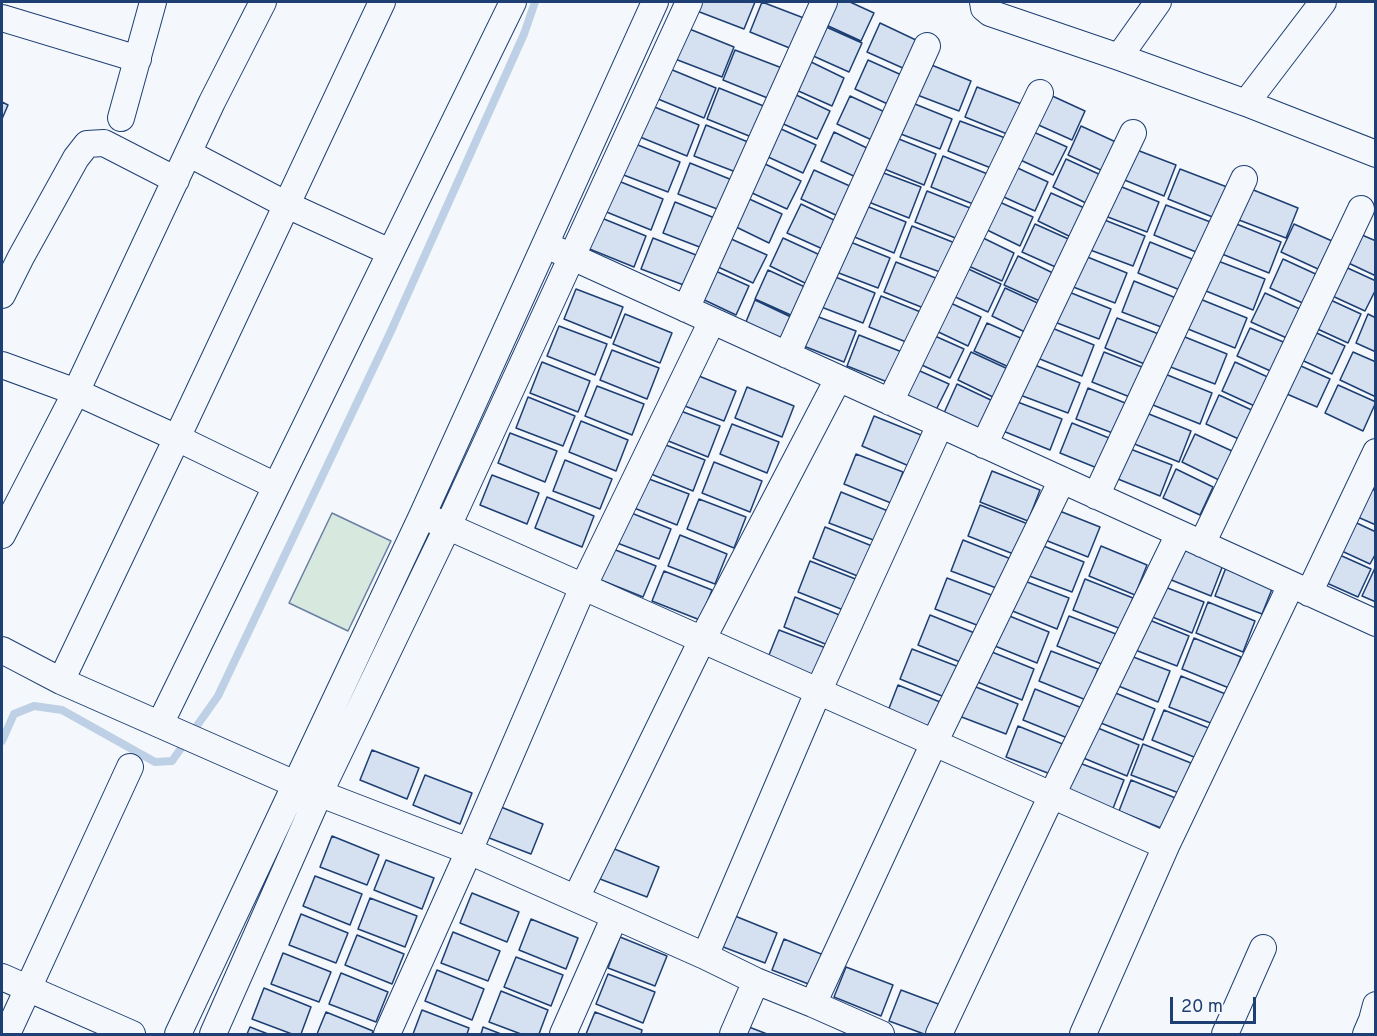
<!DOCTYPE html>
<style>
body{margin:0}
#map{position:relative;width:1377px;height:1036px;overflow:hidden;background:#f4f7fb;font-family:Overpass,sans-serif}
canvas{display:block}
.frame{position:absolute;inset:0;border:3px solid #1d3f73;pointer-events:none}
.scale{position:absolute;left:1170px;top:997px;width:86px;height:27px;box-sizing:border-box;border:3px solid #1d3f73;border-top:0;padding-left:8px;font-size:18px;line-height:21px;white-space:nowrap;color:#1d3f73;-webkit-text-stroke:4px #f4f7fb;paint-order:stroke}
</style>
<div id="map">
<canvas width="1377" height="1036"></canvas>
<div class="frame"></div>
<div class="scale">20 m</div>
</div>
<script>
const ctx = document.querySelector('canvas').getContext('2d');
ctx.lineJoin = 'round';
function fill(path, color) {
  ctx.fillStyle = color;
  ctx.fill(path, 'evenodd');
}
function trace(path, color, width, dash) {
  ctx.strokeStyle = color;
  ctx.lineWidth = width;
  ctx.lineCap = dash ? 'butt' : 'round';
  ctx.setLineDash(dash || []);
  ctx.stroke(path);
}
const green = new Path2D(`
 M332,513L391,541L348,631L289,603Z`);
fill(green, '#d7e8df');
trace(green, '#687fa3', 1.5);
trace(new Path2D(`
 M2,741L14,714L34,706L62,710L155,762L172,761L218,696L391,331L524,34L535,2`), '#bed0e5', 8);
const building = new Path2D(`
 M701,2H755L744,29L697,11Z
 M762,2L809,20L797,51L750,32Z
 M834,2H850L874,13L861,41L824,24Z
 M880,23L918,41L905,69L867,52Z
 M824,26L862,43L849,72L811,55Z
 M687,28L734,47L722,77L675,59Z
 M735,50L782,68L770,99L723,80Z
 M807,60L844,78L832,106L794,89Z
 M868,60L906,77L892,106L855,89Z
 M924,62L971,81L959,111L912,93Z
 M670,69L716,88L704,118L658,99Z
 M977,87L1024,105L1012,136L965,117Z
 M719,88L766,107L754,138L707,119Z
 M792,93L830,111L817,139L779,122Z
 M1048,94L1085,111L1072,140L1034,123Z
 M850,96L887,113L874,141L837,124Z
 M905,100L952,119L940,149L893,131Z
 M2,102L8,105L2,119Z
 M652,106L699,125L687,156L640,137Z
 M960,121L1008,139L996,170L948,151Z
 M706,125L753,144L741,174L694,156Z
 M1081,126L1118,143L1105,172L1068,155Z
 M779,128L816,145L803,173L766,156Z
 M1029,130L1067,147L1053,175L1016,158Z
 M834,132L871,150L858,178L821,161Z
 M889,135L936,154L924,185L877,166Z
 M633,143L680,162L668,192L621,174Z
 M1129,147L1176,165L1164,196L1117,177Z
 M943,156L990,175L978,206L931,187Z
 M1066,159L1103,176L1090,205L1053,187Z
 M690,163L737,182L725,212L678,194Z
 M763,163L801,181L787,209L750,192Z
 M1011,165L1048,182L1035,211L997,194Z
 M873,169L921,187L909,218L861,199Z
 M1180,169L1227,187L1215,218L1168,199Z
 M814,170L852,187L838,216L801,199Z
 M616,180L663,199L651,230L604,211Z
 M1112,183L1159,202L1147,232L1100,214Z
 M1251,189L1298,208L1286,238L1239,220Z
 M927,191L975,210L963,241L915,222Z
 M1051,193L1089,210L1075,239L1038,221Z
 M745,197L782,214L769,243L732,225Z
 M995,200L1033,217L1020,246L983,228Z
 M675,202L722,221L710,251L663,233Z
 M859,203L906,222L894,253L847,234Z
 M801,204L838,222L825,250L787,233Z
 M1166,205L1213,223L1201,254L1154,235Z
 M599,217L646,236L634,267L587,248Z
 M1097,217L1145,236L1133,266L1085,248Z
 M1234,223L1281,242L1269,273L1222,254Z
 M1035,224L1073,241L1060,269L1022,252Z
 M1294,224L1332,241L1318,269L1281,252Z
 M912,226L960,245L948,275L900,257Z
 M1355,232L1376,241V276L1342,260Z
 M977,235L1014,253L1002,281L964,264Z
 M653,238L701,257L689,287L641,269Z
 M729,238L767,255L753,283L716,266Z
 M783,238L820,255L807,284L770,266Z
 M843,239L890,258L878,288L831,270Z
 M1150,242L1197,261L1185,292L1138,273Z
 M1080,254L1127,273L1115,303L1068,285Z
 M1018,256L1055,274L1042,302L1004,285Z
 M1283,259L1320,276L1307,305L1270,288Z
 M1218,261L1265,279L1253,310L1206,291Z
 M896,262L943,281L931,311L884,292Z
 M1341,265L1376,281V289L1365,311L1328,294Z
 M964,267L1001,284L988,312L951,295Z
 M711,269L749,286L736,315L698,297Z
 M768,270L805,287L793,316L755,299Z
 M828,274L875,293L863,323L816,305Z
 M1134,281L1181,300L1169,330L1122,312Z
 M1005,288L1042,305L1029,334L992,316Z
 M576,289L623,307L611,338L564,319Z
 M1064,290L1111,309L1099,339L1052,321Z
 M1265,293L1302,310L1289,339L1251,322Z
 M881,296L928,315L916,346L869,327Z
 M1324,297L1361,314L1348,343L1311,326Z
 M1200,299L1247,318L1235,348L1188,329Z
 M755,300L793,318L780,346L743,329Z
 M944,300L981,317L968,346L930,328Z
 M808,313L856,331L844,362L796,343Z
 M625,314L672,333L660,363L613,344Z
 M1368,314L1376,318V352L1356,343Z
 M1117,318L1164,336L1152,367L1105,348Z
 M987,323L1025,340L1011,368L974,351Z
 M559,326L607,344L595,375L547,356Z
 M1047,326L1094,345L1082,376L1035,357Z
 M1250,328L1288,344L1275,373L1237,356Z
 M1308,329L1345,346L1332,374L1295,357Z
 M926,332L964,349L950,378L913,361Z
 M859,335L907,354L895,385L847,366Z
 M1180,335L1227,354L1215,384L1168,366Z
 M612,350L659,368L647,399L600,380Z
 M971,352L1008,369L995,398L958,380Z
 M1104,352L1152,371L1140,401L1092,382Z
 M1353,352L1376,362V397L1340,380Z
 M542,362L590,381L578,412L530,393Z
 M1235,362L1272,379L1259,408L1222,391Z
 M1292,362L1330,379L1317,407L1280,391Z
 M1032,364L1080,383L1068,413L1020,395Z
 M911,367L949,384L935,412L898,396Z
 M689,372L736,391L724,421L677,403Z
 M1165,374L1212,393L1200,424L1153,405Z
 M957,384L995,402L982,430L944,413Z
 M1338,385L1376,402L1363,431L1325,413Z
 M597,386L644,404L632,435L585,416Z
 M747,387L794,406L782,437L735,418Z
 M1088,388L1135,407L1123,437L1076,419Z
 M1219,395L1256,412L1243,441L1206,424Z
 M528,397L575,416L563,446L516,428Z
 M1015,401L1062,419L1050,450L1003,431Z
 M673,408L720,426L708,457L661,438Z
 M1144,412L1191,431L1179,462L1132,443Z
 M874,416L921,435L909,466L862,446Z
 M581,421L628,440L616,471L569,452Z
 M1072,423L1119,442L1107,472L1060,453Z
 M732,424L779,442L767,473L720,454Z
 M510,433L557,451L545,482L498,463Z
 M1195,434L1232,451L1219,480L1182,462Z
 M658,442L705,460L693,491L646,472Z
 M1125,447L1172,465L1160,496L1113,477Z
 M856,454L903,472L891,503L844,484Z
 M565,460L612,479L600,509L553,491Z
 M714,462L762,481L750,512L702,493Z
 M1176,469L1213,487L1200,515L1163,498Z
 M992,471L1040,490L1028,521L980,502Z
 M492,475L539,493L527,524L480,505Z
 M641,476L689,494L677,525L629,506Z
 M1365,486L1376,491V525L1353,515Z
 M841,492L888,511L876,541L829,523Z
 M547,497L594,516L582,547L535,528Z
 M699,499L746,517L734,548L687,529Z
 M980,505L1028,524L1016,555L968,536Z
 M1052,508L1100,527L1088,557L1040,538Z
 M624,510L671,529L659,559L612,541Z
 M1346,518L1376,532V553L1370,564L1333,547Z
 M825,527L872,546L860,577L813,558Z
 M680,535L727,554L715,584L668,566Z
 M963,540L1011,559L999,589L951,571Z
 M1036,543L1084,562L1072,592L1024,574Z
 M1101,546L1147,565L1135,595L1089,576Z
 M1176,546L1223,565L1211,596L1164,577Z
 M608,547L656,566L643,597L596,578Z
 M1333,552L1371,569L1358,597L1320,580Z
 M810,561L858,580L846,611L798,592Z
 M1227,565L1274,584L1262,614L1215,596Z
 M1375,568H1376V602L1362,596Z
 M664,571L712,590L700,620L652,601Z
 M947,578L994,596L982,627L935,609Z
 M1085,579L1133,598L1121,629L1073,610Z
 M1022,580L1069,598L1057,629L1010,610Z
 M1157,584L1204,602L1192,633L1145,614Z
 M795,597L842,616L830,646L784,627Z
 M1208,602L1255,621L1243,652L1196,633Z
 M1002,613L1049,632L1037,663L990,644Z
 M930,615L977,634L965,664L918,645Z
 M1069,616L1116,634L1104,665L1057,646Z
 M1142,617L1189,636L1177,666L1130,648Z
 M779,630L826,648L814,679L767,660Z
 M1194,638L1241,657L1229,688L1182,669Z
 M912,649L959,667L947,698L900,679Z
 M987,650L1034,669L1022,700L975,681Z
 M1051,651L1098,669L1086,700L1039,681Z
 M1123,653L1170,671L1158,702L1111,683Z
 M1181,676L1228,695L1216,725L1169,707Z
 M898,685L945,704L933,735L886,716Z
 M971,685L1018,704L1006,734L959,716Z
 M1035,689L1082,708L1070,739L1023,720Z
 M1108,690L1155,709L1143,740L1096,721Z
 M1164,710L1211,729L1199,759L1152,740Z
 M1018,726L1065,745L1053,775L1006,757Z
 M1093,726L1139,745L1127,776L1081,757Z
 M1143,744L1191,763L1179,793L1131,775Z
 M372,750L419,768L407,799L360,780Z
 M1077,762L1124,780L1112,811L1065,792Z
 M425,775L472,793L460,824L413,805Z
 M1131,780L1178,799L1166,830L1119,811Z
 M496,805L543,824L531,854L484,836Z
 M332,836L379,855L367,885L320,867Z
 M612,848L659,867L647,897L600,879Z
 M386,860L434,878L422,909L374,890Z
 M315,876L362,894L350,925L303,906Z
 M472,893L519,912L507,942L460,923Z
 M370,898L417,916L405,947L358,929Z
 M301,914L348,933L336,963L289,945Z
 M730,914L777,933L765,963L718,945Z
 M531,919L578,938L566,969L519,950Z
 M453,932L500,951L488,981L441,963Z
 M357,935L404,954L392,984L345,965Z
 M620,937L667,956L655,986L608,968Z
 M784,939L831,958L819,988L772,970Z
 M283,953L331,972L319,1002L271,984Z
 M516,957L563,975L551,1006L504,987Z
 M846,967L893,985L881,1016L834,997Z
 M437,970L484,989L472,1020L425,1001Z
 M341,973L388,992L376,1022L329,1004Z
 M608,974L655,992L643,1023L596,1004Z
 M264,988L311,1007L301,1034H292L252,1019Z
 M901,990L949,1008L939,1034H924L889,1021Z
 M501,991L548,1010L539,1034H521L489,1022Z
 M422,1010L469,1028L467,1034H413Z
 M326,1012L373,1031L372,1034H317Z
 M595,1012L642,1030L641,1034H586Z
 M250,1027L268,1034H247Z
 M483,1027L501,1034H481Z
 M749,1027L767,1034H746Z`);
fill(building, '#d5e0f0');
trace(building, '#1d3f73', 1.5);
const minor = new Path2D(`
 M983,2L984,8L990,13L1119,57L1246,103L1376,154
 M2,18L138,59
 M1119,57L1158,2
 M1246,103L1323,2
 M121,118L153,2
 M188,153L287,205L390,252
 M557,250L1376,623
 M2,295L21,257L76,158L87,144L104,143L176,180
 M686,309L824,2
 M787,355L927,46
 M2,365L76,392L177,438L276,486
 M890,402L1040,93
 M984,445L1133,133
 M1096,496L1244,179
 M431,519L1166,846
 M2,535L76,392L212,102L263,2
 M1202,544L1361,209
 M1309,593L1376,452
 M2,650L61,681L295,784L469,851L705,956L756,981L813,1004L881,1034
 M61,681L177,438L382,2
 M160,724L513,2
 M576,898L702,640L838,379
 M705,956L818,692L940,425
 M2,977L132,1034
 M813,1004L934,743L1062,480
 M7,1034L130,767
 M178,1034L422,516L655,2
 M213,1034L320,792L448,526L689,2
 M387,1034L469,851L583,587L712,321
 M563,1034L615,916
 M733,1034L756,981
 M939,1034L1052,795L1179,534
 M1083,1034L1166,846L1291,585
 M1225,1034L1263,948
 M1366,1034L1372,1020L1376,1005`);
trace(minor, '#1d3f73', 28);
trace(minor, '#f4f7fb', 26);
</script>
